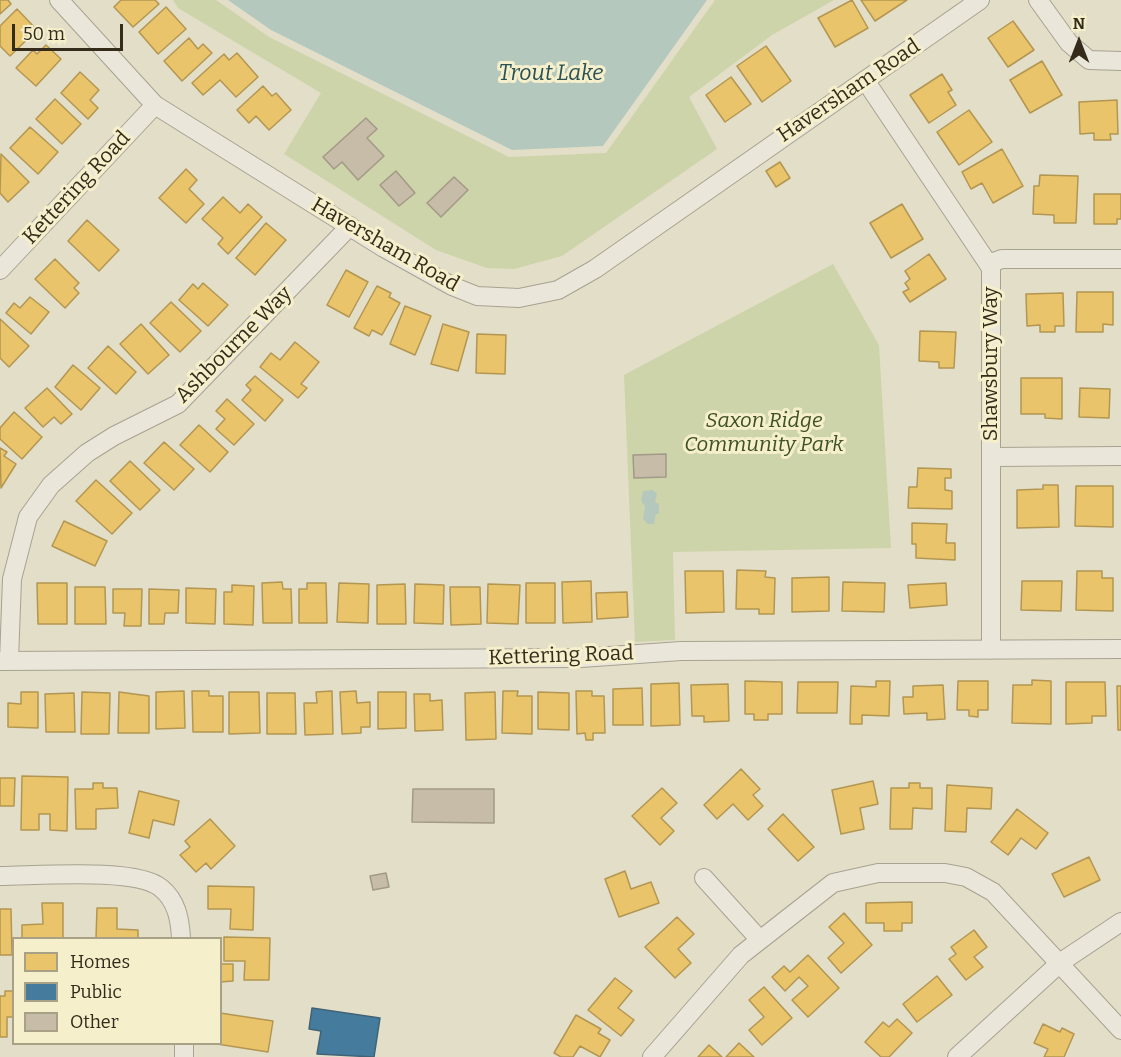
<!DOCTYPE html>
<style>
body{margin:0}
#map{position:relative;width:1121px;height:1057px;overflow:hidden;background:#e3dec7;font-family:Bitter,serif}
canvas{display:block}
.legend{position:absolute;left:12px;top:937px;width:210px;height:108px;box-sizing:border-box;background:#f5efcc;border:2px solid #a8a185;margin:0;padding:8px 10px;list-style:none;font-size:18px;color:#342b1b}
.legend li{display:flex;align-items:center;gap:12px;height:30px}
.legend b{width:30px;border:2px solid #a8a185}
.north{position:absolute;left:1049px;top:12px;width:60px;height:60px;-webkit-text-stroke:4px #f5efcc;paint-order:stroke;rotate:0deg;font-size:16px;font-weight:700;line-height:24px;text-align:center;color:#342b1b}
.north::after{content:'';display:block;margin:auto;width:21px;height:27px;background:#342b1b;clip-path:polygon(50% 0,100% 100%,50% 72%,0 100%)}
.scale{position:absolute;left:12px;top:24px;width:111px;height:27px;box-sizing:border-box;border:3px solid #342b1b;border-top:0;padding-left:8px;font-size:18px;line-height:21px;white-space:nowrap;color:#342b1b;-webkit-text-stroke:4px #f5efcc;paint-order:stroke}
</style>
<div id="map">
<canvas width="1121" height="1057"></canvas>
<ul class="legend">
<li><b style="height:16px;background:#e9c46a"></b>Homes</li>
<li><b style="height:16px;background:#457b9d"></b>Public</li>
<li><b style="height:16px;background:#c6bca8"></b>Other</li>
</ul>
<div class="north">N</div>
<div class="scale">50 m</div>
</div>
<script>
const ctx = document.querySelector('canvas').getContext('2d');
ctx.lineJoin = 'round';
function fill(path, color) {
  ctx.fillStyle = color;
  ctx.fill(path, 'evenodd');
}
function trace(path, color, width, dash) {
  ctx.strokeStyle = color;
  ctx.lineWidth = width;
  ctx.lineCap = dash ? 'butt' : 'round';
  ctx.setLineDash(dash || []);
  ctx.stroke(path);
}
function label(font, color, halo, rows, align = 'center') {
  ctx.font = font + ' Bitter,serif';
  ctx.lineWidth = 6;
  ctx.setLineDash([]);
  ctx.textBaseline = 'middle';
  ctx.strokeStyle = halo;
  ctx.fillStyle = color;
  for (const [text, x, y, turn = 0] of rows) {
    ctx.save();
    ctx.translate(x, y);
    ctx.rotate((+turn || 0) * Math.PI / 180);
    ctx.textAlign = isNaN(turn) ? turn : align;
    if (halo) ctx.strokeText(text, 0, 0);
    ctx.fillText(text, 0, 0);
    ctx.restore();
  }
}
fill(new Path2D(`
 M173,0H216L269,37L509,157L606,153L715,0H834L772,35L689,97L717,149L562,256L514,269L487,268L436,250L284,154L321,93L178,8Z
 M833,264L879,345L891,548L673,552L675,640L635,642L624,375Z`), '#ced4a9');
fill(new Path2D(`
 M228,0H707L603,146L512,150L271,30Z
 M653,490L657,494L655,502L659,504V514H656L654,524H648L643,519L645,506L641,501L643,491Z`), '#b4c8be');
const homes = new Path2D(`
 M0,0H8L11,4L0,14Z
 M121,0H155L159,4L133,27L114,7Z
 M852,0L868,28L835,47L818,18Z
 M861,0H907L875,21Z
 M166,7L186,29L158,54L139,32Z
 M17,9L37,30L10,56L0,46V26Z
 M1013,21L1034,50L1008,67L988,38Z
 M189,38L198,49L203,44L212,53L182,81L164,61Z
 M46,45L61,59L36,86L16,68L33,50L37,54Z
 M766,46L791,81L762,102L737,66Z
 M237,53L258,77L236,97L220,80L203,95L192,83L224,54L229,60Z
 M1042,61L1062,95L1030,113L1010,80Z
 M80,72L99,90L90,100L98,108L88,119L61,93Z
 M942,74L952,90L948,92L956,105L929,123L910,95Z
 M731,77L751,104L725,122L706,95Z
 M263,86L272,96L276,93L291,110L269,130L256,116L249,123L237,110Z
 M55,99L81,124L62,144L36,119Z
 M1117,100L1118,134H1110L1111,140H1094V133L1080,134L1079,102Z
 M969,110L992,142L959,165L937,132Z
 M30,127L58,152L38,174L10,148Z
 M1002,149L1023,186L993,203L982,183L971,189L962,172Z
 M1,154L29,182L8,202L0,193Z
 M780,162L790,178L776,187L766,171Z
 M186,169L197,180L189,189L204,204L186,223L159,198Z
 M1040,175L1078,176L1076,223H1054V215L1033,214L1034,186H1039Z
 M1094,194H1121V219H1117V224H1094Z
 M223,197L240,213L248,204L262,217L228,254L218,244L223,238L202,219Z
 M902,204L923,239L891,258L870,223Z
 M87,220L119,250L99,271L68,241Z
 M266,223L286,240L255,275L236,258Z
 M929,254L946,279L910,302L903,292L909,289L905,283L910,279L905,271Z
 M55,259L79,283L74,288L79,293L65,308L35,279Z
 M346,270L368,282L349,317L327,305Z
 M203,283L228,305L208,326L179,300L193,284L198,289Z
 M377,286L391,293L389,297L400,303L382,335L372,330L369,336L354,328Z
 M1077,292H1113V325L1103,324V332H1076Z
 M1063,293L1064,326H1055V332H1040V325L1027,326L1026,294Z
 M30,297L49,312L31,334L6,313L14,303L20,308Z
 M171,302L201,331L180,352L150,323Z
 M405,306L431,316L415,355L390,344Z
 M0,319L29,346L9,367L0,358Z
 M141,324L169,355L148,374L120,344Z
 M443,324L469,332L458,371L431,364Z
 M920,331L956,332L954,368H939V362L919,361Z
 M477,334L506,335L505,374L476,373Z
 M295,342L319,362L301,384L307,388L298,398L260,367L271,353L280,360Z
 M108,346L136,372L116,394L88,368Z
 M73,365L100,388L81,410L55,387Z
 M255,376L283,400L265,421L242,400L251,390L246,385Z
 M1021,378H1062V419L1045,418V414H1021Z
 M47,388L72,414L61,424L54,417L43,427L25,408Z
 M1080,388L1110,389L1109,418L1079,417Z
 M227,399L254,424L234,445L216,429L225,419L216,411Z
 M14,412L42,437L22,459L0,439V428Z
 M199,425L228,452L210,472L180,445Z
 M164,442L194,469L174,490L144,463Z
 M0,448L7,452L4,456L16,464L1,488Z
 M130,461L160,490L140,510L110,481Z
 M918,468L951,469V478H945V490L952,491V509L908,508L909,487H917Z
 M96,480L132,513L112,534L76,501Z
 M1043,485H1058L1059,527L1017,528V490L1043,489Z
 M1076,486H1113V527L1075,526Z
 M64,521L107,541L95,566L52,546Z
 M912,523L947,524L946,543H955V560L916,558V544H912Z
 M737,570L766,571L765,577L775,578L774,614H759V609H736Z
 M685,571H723L724,612L686,613Z
 M1077,571H1102V578H1113V611L1076,610Z
 M829,577V611L792,612V578Z
 M591,581L592,622L563,623L562,582Z
 M1022,581H1062L1061,611L1021,610Z
 M282,582L283,589H291L292,623H263L262,583Z
 M843,582L885,583L884,612L842,611Z
 M37,583H67V624H38Z
 M307,583H326L327,623H299V589H307Z
 M339,583L369,584L368,623L337,622Z
 M526,583H555V623H526Z
 M946,583L947,605L910,608L908,585Z
 M405,584L406,624H377V585Z
 M415,584L444,585L443,624L414,623Z
 M488,584L520,585L518,624L487,623Z
 M232,585L254,586L253,625L224,624V592H232Z
 M75,587H105L106,624H75Z
 M450,587H480L481,624L451,625Z
 M186,588L216,589L215,624L186,623Z
 M113,589H142L141,626H124L125,613H113Z
 M149,589L179,590L178,613H165L164,624H149Z
 M627,592L628,617L597,619L596,593Z
 M1032,680L1051,681V724L1012,723L1013,685H1032Z
 M745,681L782,682V714H768V720H754V714H745Z
 M876,681H890L889,716L862,715V724H850L851,686L876,687Z
 M958,681H988V710H978V717L969,716V710H957Z
 M798,682H838L837,713H797Z
 M1066,682H1105L1106,716H1092V723L1066,724Z
 M679,683L680,725L651,726V684Z
 M728,684L729,721L704,722V716H692L691,685Z
 M943,685L945,719L927,720V713L904,714L903,697H913V686Z
 M1117,686H1121V730H1118Z
 M642,688L643,725H613V689Z
 M184,691L185,728L156,729V692Z
 M192,691H209V696H223V732H193Z
 M332,691L333,734L305,735L304,703H317L316,692Z
 M356,691L357,703L370,702V727H361V733L342,734L340,692Z
 M503,691H518L517,696H532V734L502,733Z
 M576,691H592V696H604L605,733H593V740H586L585,733L577,734Z
 M21,692H38V728L8,727V703L21,704Z
 M82,692L110,693L109,734H81Z
 M119,692L149,696V733H118Z
 M229,692H259L260,733L229,734Z
 M378,692H406V728L378,729Z
 M495,692L496,739L466,740L465,693Z
 M538,692L569,693V730L538,729Z
 M74,693L75,732H46L45,694Z
 M267,693H295L296,734H267Z
 M414,694H430V701L442,700L443,730L415,731Z
 M741,769L760,789L753,795L763,806L748,820L733,804L717,819L704,805Z
 M22,776L68,777L67,831L50,830V814H39V830H21Z
 M0,778H15L14,806H0Z
 M873,781L878,804L860,808L864,829L841,834L832,790Z
 M93,783H103V788H117L118,808L96,809V829H76L75,789H93Z
 M909,783H920V788H932V809L913,808L912,829H890L891,788H909Z
 M947,785L992,788L991,809L967,808L966,832L945,831Z
 M662,788L677,803L661,818L674,831L660,845L632,816Z
 M139,791L179,801L174,825L153,820L149,838L129,833Z
 M1017,809L1048,833L1036,849L1021,838L1008,855L991,842Z
 M783,814L814,847L798,861L768,829Z
 M210,819L235,846L211,869L206,863L196,872L180,855L190,847L185,841Z
 M1089,857L1100,880L1064,897L1052,874Z
 M625,871L631,889L651,882L659,903L619,917L605,879Z
 M208,886L254,887L253,930L230,929L231,909H208Z
 M912,902V923H902V931H884V923H866V903Z
 M42,903H63V938H22V925L43,924Z
 M97,908H117V929L138,930V938H96Z
 M0,909H11L12,955H0Z
 M844,913L872,945L841,973L828,958L844,943L829,927Z
 M677,917L694,934L678,949L691,963L675,978L645,947Z
 M974,930L987,947L974,957L983,967L966,980L949,959L956,954L951,947Z
 M224,937L270,938L269,980H244L245,961H224Z
 M808,955L839,988L808,1017L792,1000L808,986L799,977L785,991L772,977L784,966L790,972Z
 M220,964H233V981L220,982Z
 M937,976L952,995L917,1022L903,1004Z
 M615,978L632,991L618,1008L634,1020L621,1036L588,1010Z
 M764,987L792,1018L762,1045L749,1030L764,1017L749,1000Z
 M5,991H14V1017H7V1037H0V996H5Z
 M220,1013L273,1021L268,1052L217,1044H220Z
 M576,1015L601,1029L598,1033L610,1040L600,1057L580,1046L573,1057H561L554,1053Z
 M897,1019L912,1033L889,1057H881L865,1042L883,1022L889,1027Z
 M1043,1024L1060,1032L1062,1028L1074,1034L1064,1057H1044L1048,1049L1034,1043Z
 M739,1043L754,1057H726Z
 M709,1045L722,1057H698Z`);
fill(homes, '#e9c46a');
trace(homes, '#b39652', 1.5);
const public = new Path2D(`
 M312,1008L380,1018L374,1057L317,1054L321,1031L309,1029Z`);
fill(public, '#457b9d');
trace(public, '#406376', 1.5);
const building = new Path2D(`
 M366,118L377,129L367,138L384,156L358,180L342,162L334,169L323,157Z
 M396,171L415,193L399,206L380,185Z
 M454,177L468,190L441,217L427,203Z
 M666,454V477L634,478L633,455Z
 M413,789H494V823L412,822Z
 M386,873L389,887L373,890L370,876Z`);
fill(building, '#c6bca8');
trace(building, '#a29987', 1.5);
const minor = new Path2D(`
 M59,0L155,105L384,248L452,286L477,296L519,298L558,290L595,269L980,0
 M1038,0L1069,43L1089,60L1121,61
 M865,80L991,268V650
 M988,264L1002,259H1121
 M0,270L155,105
 M991,457L1121,456
 M0,661L581,658L681,651L1121,649
 M9,661L12,579L28,517L51,485L87,453L114,436L178,404L350,226
 M0,876C35,876 137,867 161,888C177,901 180,920 181,938
 M704,878L760,940
 M184,1044V1057
 M652,1057L741,955L833,883L878,873H945L966,877L993,892L1121,1030
 M957,1057L1061,962L1121,922`);
trace(minor, '#a7a291', 20);
trace(minor, '#eae7da', 18);
label('21px', '#342b1b', '#f5efcc', [
 ["Haversham Road",849,91,-34],
 ["Kettering Road",77,188,-47],
 ["Haversham Road",385,245,30],
 ["Ashbourne Way",234,345,-45],
 ["Shawsbury Way",991,364,-90],
 ["Kettering Road",561,656,-2]
]);
label('italic 21px', '#3e5121', '#f5efcc', [
 ["Saxon Ridge",764,421],
 ["Community Park",764,445]
]);
label('italic 22px', '#2a5154', '#f5efcc', [
 ["Trout Lake",551,74]
]);
</script>
